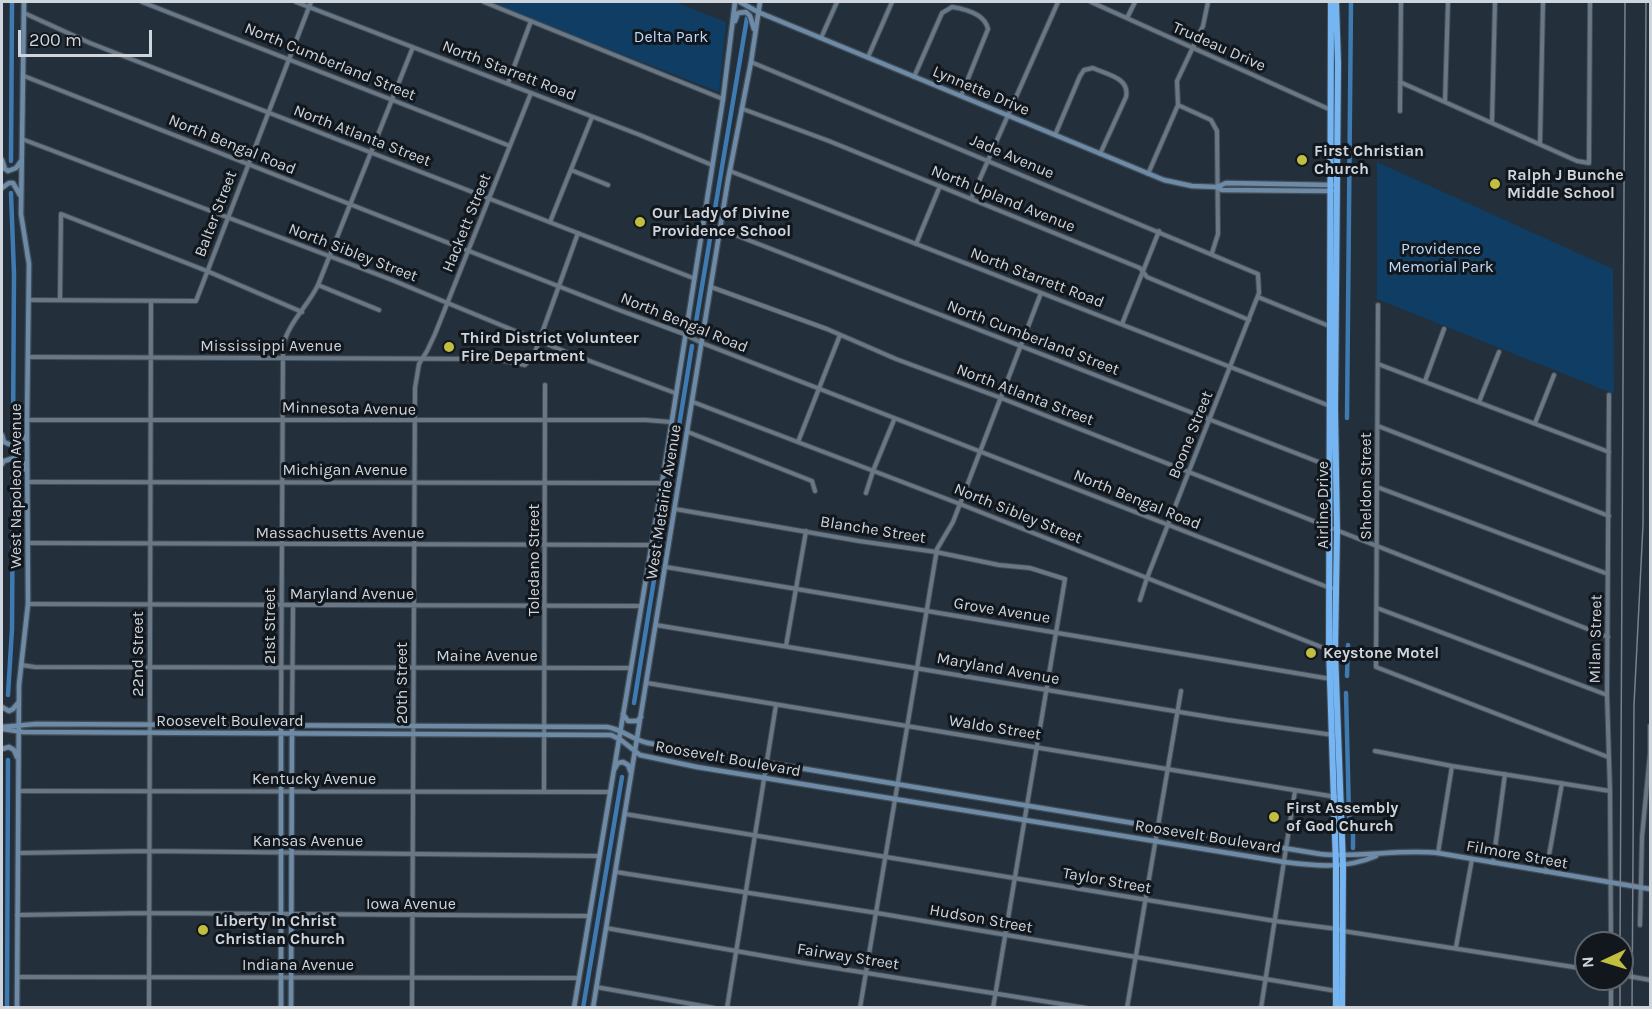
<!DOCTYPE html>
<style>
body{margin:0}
#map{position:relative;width:1652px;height:1009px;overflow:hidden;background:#232f3b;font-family:Karla,sans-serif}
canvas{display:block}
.frame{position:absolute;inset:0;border:3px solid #ced5dd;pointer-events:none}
.north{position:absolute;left:1574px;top:931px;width:60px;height:60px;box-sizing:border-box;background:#11171c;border:2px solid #5d6369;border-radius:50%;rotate:266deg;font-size:16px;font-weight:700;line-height:24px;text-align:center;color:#ced5dd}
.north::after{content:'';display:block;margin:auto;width:21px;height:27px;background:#c1be40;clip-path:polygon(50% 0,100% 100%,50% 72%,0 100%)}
.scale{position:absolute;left:18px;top:30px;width:134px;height:27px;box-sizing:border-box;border:3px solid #ced5dd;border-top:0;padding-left:8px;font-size:18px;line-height:21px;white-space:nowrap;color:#ced5dd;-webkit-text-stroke:4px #11171c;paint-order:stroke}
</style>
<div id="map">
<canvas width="1652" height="1009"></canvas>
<div class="frame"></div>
<div class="north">N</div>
<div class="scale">200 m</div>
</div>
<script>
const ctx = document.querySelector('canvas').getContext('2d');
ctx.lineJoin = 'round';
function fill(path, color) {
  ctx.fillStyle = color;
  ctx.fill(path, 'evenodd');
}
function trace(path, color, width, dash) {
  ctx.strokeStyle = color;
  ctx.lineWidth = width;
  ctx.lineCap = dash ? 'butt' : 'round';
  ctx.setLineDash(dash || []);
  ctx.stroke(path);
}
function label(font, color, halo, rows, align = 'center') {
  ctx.font = font + ' Karla,sans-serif';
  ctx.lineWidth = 6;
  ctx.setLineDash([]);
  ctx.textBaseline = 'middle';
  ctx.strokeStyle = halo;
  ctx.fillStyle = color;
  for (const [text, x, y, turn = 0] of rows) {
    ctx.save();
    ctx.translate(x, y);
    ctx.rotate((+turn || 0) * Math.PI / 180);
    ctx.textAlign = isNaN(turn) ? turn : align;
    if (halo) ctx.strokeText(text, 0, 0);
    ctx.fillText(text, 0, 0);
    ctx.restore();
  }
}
fill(new Path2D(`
 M487,2H675L726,22L719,92Z
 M1377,162L1613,269L1614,394L1377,299Z`), '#103d63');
trace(new Path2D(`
 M11,161L12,2
 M11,193L14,274L13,435
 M695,328L747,18
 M1347,418L1351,2
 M1347,676L1348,645
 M1346,693L1349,816L1353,832V848
 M8,695L12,629L13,467
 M634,703L692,346
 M7,1008L8,760
 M583,1008L622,777`), '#3f7ab0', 4.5);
const street = new Path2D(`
 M142,2L510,146
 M296,2L640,135L712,165
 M484,2L723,99
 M1091,2L1331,110
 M24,13L90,43L693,278
 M1127,18L1135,2
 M821,38L837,2
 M868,57L892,2
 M751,62L1258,274L1259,293L1147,578L1140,600
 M24,76L619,310L684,334L702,343C911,425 1121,506 1330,588L1336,589
 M914,77L942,13L952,7C965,9 985,14 988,29L961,96
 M1400,82L1577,161L1589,163L1590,2
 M508,83L531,21
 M1445,101L1448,2
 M1178,105L1211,120L1217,131L1218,234L1212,253
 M743,109L829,141L1140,268L1147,277L1249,320
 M1400,111L1401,2
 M1492,122L1495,2
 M1055,135L1080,76L1084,70L1093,68C1108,75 1130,78 1126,97L1100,154
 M22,139L392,280L566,352L675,393
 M1540,144L1543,2
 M571,170L608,185
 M730,171L1330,406
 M1148,174L1178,105L1177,81L1203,26L1208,2
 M971,199L1058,2
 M550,222L592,117
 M720,229L1329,466
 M916,244L940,186
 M318,285L379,310
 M711,287L827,329L896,359L1001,398L1608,637
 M1258,297L1329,326
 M29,300L196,301L311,2
 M60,300L61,214L207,271L302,312
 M1378,305L1376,667L1608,757
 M1122,324L1159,231
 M29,357L495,359L525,365L534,355L578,233
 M1378,364L1609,452
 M1425,381L1444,329
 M1609,395L1607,695L1610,791L1611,943
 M693,402L960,504L1329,650
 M1479,402L1499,352
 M27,420H646L671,422
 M1535,423L1554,375
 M1378,426L1609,516
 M688,432L812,481L815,491
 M798,442L840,335
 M27,482L662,483
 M1377,487L1608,574
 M866,493L873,471L894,420
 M675,509L859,541L936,552L999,565L1030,568L1065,579L993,1008
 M28,543L651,545
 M666,567L1331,679
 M28,604L641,606
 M1377,608L1607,695
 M656,625L1228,720L1333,735
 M786,646L806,531
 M21,665L35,667L630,668
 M647,683L1336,797
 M281,725L283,346C288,323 308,306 318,285L413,47
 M292,725L293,606
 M1375,751L1452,766L1610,791
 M18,791L609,792
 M544,791L545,385
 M625,814L1275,921L1337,929L1343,931L1586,969
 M18,853L149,851L599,856
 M1438,853L1452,766
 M1493,863L1505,774
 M616,872L877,913L1342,992
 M1546,872L1562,783
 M17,915L149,913L589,916
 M1640,925L1642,837L1650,753V726
 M606,928L804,963L1086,1008
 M1456,947L1472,859
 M1622,975L1650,980
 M17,977L579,978
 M596,987L714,1008
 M149,1008L151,301
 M412,1008L415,388L419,364L427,351L435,334L531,93
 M727,1008L776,705
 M860,1008L937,549L953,522L1041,293
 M1127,1008L1181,691
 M1261,1008L1295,791
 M1611,1008V979`);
const secondary = new Path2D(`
 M740,2L758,12L1164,180L1192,186L1217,187L1222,190L1332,191
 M735,21L738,13L746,12L750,16L754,29
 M2,160L5,169L8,171L16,168L21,161
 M1217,187L1226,183L1332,185
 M2,188L9,183H13L20,195
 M687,325C689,331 691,333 698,333L704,327
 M2,435L4,442C15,448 20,444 27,435
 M2,464L4,461L14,458L23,463L26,470
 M2,707L9,711L13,709L18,703
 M623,714L628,721H637L641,717
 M2,727L36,724L607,727C622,729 632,740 648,743L1320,854C1359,858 1399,849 1438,853L1650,889
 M3,729L23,732L611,735L621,740L640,755L697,767L1284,862C1316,866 1346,869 1376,856
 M2,749L9,747L14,750L17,757
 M614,770L618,763L623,762L628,765L631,773
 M17,1008L19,685L28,604L27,420L29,264L21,214L24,2
 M281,1008V725
 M291,1008L292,725
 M574,1008L662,483L723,99L735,2
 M593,1008L728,180L751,62L760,2`);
const highway = new Path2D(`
 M1331,2L1329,649L1336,866V1008
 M1336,2L1338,63L1335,408L1337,531L1335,651L1343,866L1342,1008`);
trace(street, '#424c56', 6);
trace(secondary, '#424c56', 7);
trace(highway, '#424c56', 8);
trace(street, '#6a7885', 4);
trace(secondary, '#6d8aa6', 4.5);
trace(highway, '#74b5f2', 6);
trace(new Path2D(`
 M1620,943L1625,2
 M1620,1008V979
 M1632,1008L1634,705L1643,525L1646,2`), '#78828c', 1.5);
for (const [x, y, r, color] of [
 [1302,160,6,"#c1be40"],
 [1495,184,6,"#c1be40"],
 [640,222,6,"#c1be40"],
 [449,347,6,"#c1be40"],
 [1311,653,6,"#c1be40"],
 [1274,817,6,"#c1be40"],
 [203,930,6,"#c1be40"]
]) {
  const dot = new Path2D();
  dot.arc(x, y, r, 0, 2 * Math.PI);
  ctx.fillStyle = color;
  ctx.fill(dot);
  trace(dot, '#11171c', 2);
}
label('16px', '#bcdbfa', '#11171c', [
 ["Delta Park",671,37],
 ["Providence",1441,249],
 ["Memorial Park",1441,267]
]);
label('16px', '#ced5dd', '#11171c', [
 ["Trudeau Drive",1219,47,24],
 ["North Cumberland Street",330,62,22],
 ["North Starrett Road",509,71,21],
 ["Lynnette Drive",981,91,23],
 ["North Atlanta Street",362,136,21],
 ["North Bengal Road",232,145,22],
 ["Jade Avenue",1012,157,23],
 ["North Upland Avenue",1003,199,22],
 ["Balter Street",216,214,-69],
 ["Hackett Street",467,223,-68],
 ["North Sibley Street",353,253,21],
 ["North Starrett Road",1037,278,21],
 ["North Bengal Road",684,323,22],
 ["North Cumberland Street",1033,338,21],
 ["Mississippi Avenue",271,346],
 ["North Atlanta Street",1025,395,21],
 ["Minnesota Avenue",349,409,1],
 ["Boone Street",1191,435,-68],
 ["Michigan Avenue",345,470],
 ["West Napoleon Avenue",16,486,-90],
 ["Sheldon Street",1366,486,-90],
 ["North Bengal Road",1137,500,22],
 ["West Metairie Avenue",664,502,-81],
 ["Airline Drive",1323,505,-90],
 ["North Sibley Street",1018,514,22],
 ["Blanche Street",873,530,9],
 ["Massachusetts Avenue",340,533],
 ["Toledano Street",534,560,-90],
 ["Maryland Avenue",352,594],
 ["Grove Avenue",1002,611,9],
 ["21st Street",270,626,-90],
 ["Milan Street",1596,639,-89],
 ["22nd Street",138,654,-90],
 ["Maine Avenue",487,656],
 ["Maryland Avenue",998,669,10],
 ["20th Street",402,683,-90],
 ["Roosevelt Boulevard",230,721],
 ["Waldo Street",995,728,9],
 ["Roosevelt Boulevard",728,759,10],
 ["Kentucky Avenue",314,779],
 ["Roosevelt Boulevard",1208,837,9],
 ["Kansas Avenue",308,841],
 ["Filmore Street",1517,855,10],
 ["Taylor Street",1107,881,10],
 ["Iowa Avenue",411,904],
 ["Hudson Street",981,919,10],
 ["Fairway Street",848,957,9],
 ["Indiana Avenue",298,965]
]);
label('bold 16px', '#ced5dd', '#11171c', [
 ["First Christian",1314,151],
 ["Church",1314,169],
 ["Ralph J Bunche",1507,175],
 ["Middle School",1507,193],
 ["Our Lady of Divine",652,213],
 ["Providence School",652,231],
 ["Third District Volunteer",461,338],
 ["Fire Department",461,356],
 ["Keystone Motel",1323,653],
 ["First Assembly",1286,808],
 ["of God Church",1286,826],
 ["Liberty In Christ",215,921],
 ["Christian Church",215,939]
], 'left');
</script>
